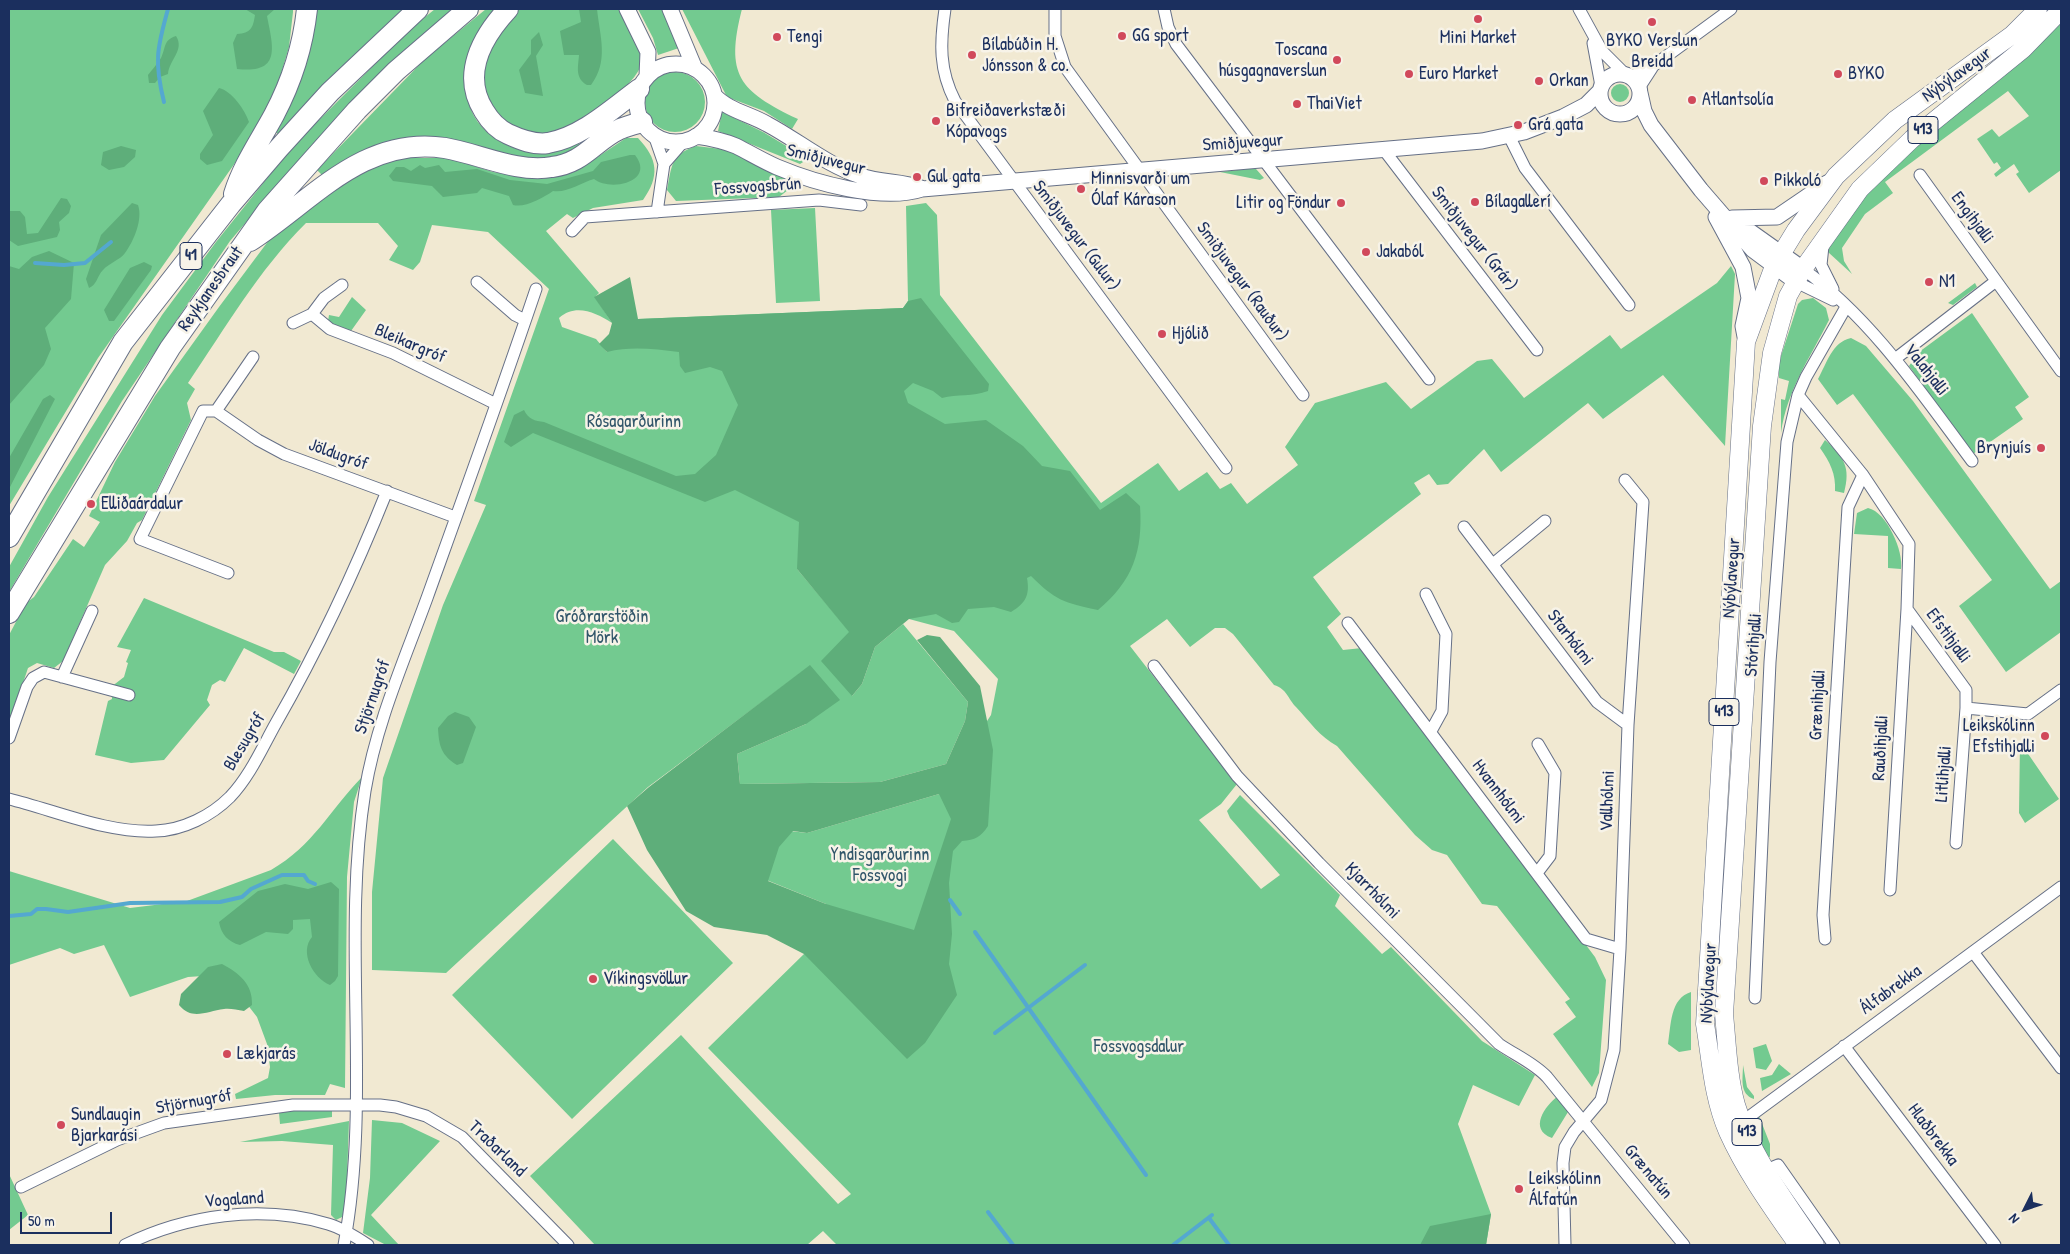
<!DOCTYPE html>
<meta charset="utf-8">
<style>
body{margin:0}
#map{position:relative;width:2070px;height:1254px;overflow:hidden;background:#f1e9d2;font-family:"Patrick Hand",sans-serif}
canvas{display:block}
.frame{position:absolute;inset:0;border:10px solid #1b2f5e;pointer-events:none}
.north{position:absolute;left:2000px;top:1184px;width:50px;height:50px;-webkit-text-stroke:4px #f7f3e8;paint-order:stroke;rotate:229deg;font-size:14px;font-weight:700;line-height:20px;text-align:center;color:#1b2f5e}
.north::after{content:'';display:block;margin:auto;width:18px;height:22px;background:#1b2f5e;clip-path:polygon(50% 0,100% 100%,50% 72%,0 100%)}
.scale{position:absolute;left:20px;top:1212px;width:92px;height:22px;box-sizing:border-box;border:2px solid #1b2f5e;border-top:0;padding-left:6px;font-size:15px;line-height:18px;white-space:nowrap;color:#1b2f5e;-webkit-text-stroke:4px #f7f3e8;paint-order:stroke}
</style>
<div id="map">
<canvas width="2070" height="1254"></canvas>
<div class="frame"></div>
<div class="north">N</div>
<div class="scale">50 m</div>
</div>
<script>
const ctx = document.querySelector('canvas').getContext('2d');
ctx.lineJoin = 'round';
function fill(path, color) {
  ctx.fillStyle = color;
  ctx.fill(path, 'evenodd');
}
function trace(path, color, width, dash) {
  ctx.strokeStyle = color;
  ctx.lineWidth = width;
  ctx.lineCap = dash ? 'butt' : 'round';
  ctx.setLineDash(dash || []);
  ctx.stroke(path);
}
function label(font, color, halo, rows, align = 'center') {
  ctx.font = font + ' "Patrick Hand",sans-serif';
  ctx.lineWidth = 5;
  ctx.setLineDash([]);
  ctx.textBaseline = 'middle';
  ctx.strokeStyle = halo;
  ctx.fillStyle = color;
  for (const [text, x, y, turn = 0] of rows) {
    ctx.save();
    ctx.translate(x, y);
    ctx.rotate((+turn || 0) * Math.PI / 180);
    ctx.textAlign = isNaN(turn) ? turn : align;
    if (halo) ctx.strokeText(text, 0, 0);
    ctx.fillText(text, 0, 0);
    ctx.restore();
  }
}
fill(new Path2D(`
 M9,9H293V12L289,47L276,91L262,121L235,163L98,358L9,506Z
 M315,9H405L314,95L278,134L272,129L309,54Z
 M435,9H454L364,91L301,158L230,241L122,401L9,592V567L48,497L162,315L216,242L293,146L408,31Z
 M486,9H500C495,22 467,81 467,91C468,132 517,159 554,152C562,151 571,146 579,143L581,148L561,158L530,160L465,144L343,162L322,175L317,170L425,59Z
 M515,9H619C627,23 646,47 641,65C634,88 573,133 549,136C537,138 519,131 507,129L479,90L487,47Z
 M638,9H662L679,48L658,55L653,38Z
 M682,9H742C725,75 739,91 798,119L792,129L764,111L727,97Z
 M2061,20V170L2029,193L2016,174L2019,172L2014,164L1996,177L1994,174L2001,168L1997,162L1994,164L1977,139L1992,129L1999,137L2029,116L2008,91L1885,182L1893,193L1865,214L1842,248L1844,261L1852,274L1828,252L1829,242L1869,188L1938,127L2002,78Z
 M645 102a30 30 0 1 1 60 0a30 30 0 1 1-60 0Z
 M1611 93a9 9 0 1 1 18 0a9 9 0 1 1-18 0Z
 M722,112L763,132L808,159L800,164L718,131Z
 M626,138H638C658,159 660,176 643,200L593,208L573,218L567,214L546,231L599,293L595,297L612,323C596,313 576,303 559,318L562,327L596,339L607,352L638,319L903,308L908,301L906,206L926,203L937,215L940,295L1101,503L1158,463L1179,491L1207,472L1220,489L1231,483L1247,504L1298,465L1285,447L1315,403L1386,382L1411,409L1477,361L1492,359L1524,398L1610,335L1621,349L1717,283L1731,266L1735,274L1725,446L1663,375L1603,419L1588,403L1501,472L1484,449L1448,484L1437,485L1429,474L1414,483L1421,494L1313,577L1341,614L1327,627L1343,650L1362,648L1595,957L1606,980L1599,1073L1592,1087L1553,1034L1576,1017L1565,1002L1570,999L1497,906L1482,904L1447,855L1432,850L1415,835L1337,746C1320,737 1309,721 1296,707C1288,699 1287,689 1274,685L1233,634L1225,628H1215L1190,647L1167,619L1130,646L1237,784L1221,804L1199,820L1261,889L1280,875L1230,818L1227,811L1240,795L1340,895L1335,906L1382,954L1391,947L1482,1041L1535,1075L1519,1106L1473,1085L1458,1124L1491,1214L1486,1245H837L823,1231L807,1245H595L530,1176L681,1035L838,1204L851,1194L708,1048L804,954L826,904L759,877L702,821L807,833L939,794L991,715L998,679L954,631L909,619L797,569L850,632L852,696L862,684L875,647L903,624L968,702L965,721L946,764L880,782L740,784L737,754L806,724L810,666L648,787L446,973L372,970V892L383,778L443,605L486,505L474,501L549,289L488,232L432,225L420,262L413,270L389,260L398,246L378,223H306C258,271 226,327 188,383L195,389L187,403L191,420L142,520L137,523L127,541L105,565L63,661L54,668L37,663L28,668L9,725V635L26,603L34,597L73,539L84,547L100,522L89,516L115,462L155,396L219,307L275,232L325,190L371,166L406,158H449L493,172L542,179L578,170Z
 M696,146L729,150L791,176L788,190L779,197L676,201L667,190C672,166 670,155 696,146Z
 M1246,169H1256L1264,178L1260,180L1220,172Z
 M815,208L820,301L776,303L771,210Z
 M1975,283L1977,287L1953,305L1948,303Z
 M352,297L366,310L351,331L335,326L328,321L329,315L339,317Z
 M1813,298L1826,308L1829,320C1810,358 1787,390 1781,433V399L1785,400L1789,381L1779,378V362L1798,304L1802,300Z
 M1972,313L2029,397L2015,407L2023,419L1973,454L1909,366L1919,352Z
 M1851,338L1866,346L1913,401L2050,589L2061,581V632L2006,672L1959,606L1992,580L1853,394L1837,405L1818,379C1827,363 1832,342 1851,338Z
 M1825,440C1844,457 1851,467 1844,493L1835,491C1836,474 1830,462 1820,448Z
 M1868,508C1887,512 1904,552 1901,569L1888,568V536L1854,534L1857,513Z
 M144,598L274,652H284L301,661L294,674L244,648L225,682L220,680L212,685L207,700L210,705L164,760L131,763L95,755L108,701L112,699L111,687L124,677L128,663L126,662L131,650L117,647Z
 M2020,742L2059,799L2025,823L2019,813Z
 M362,777L354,802L347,877L345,1088L330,1084L325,1095H275L236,1099L235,1094L268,1078L270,1067L267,1044L257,1017L240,995L203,976L188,977L130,997L104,945L74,954L60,948L9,965V871L130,908L187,901L271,870C313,846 330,810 362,777Z
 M613,839L733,963L572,1119L452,995Z
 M1691,992V1050L1679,1052L1668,1044C1671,1026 1670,998 1691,992Z
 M1766,1044L1772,1061L1766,1070L1756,1068L1753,1048Z
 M1779,1064L1791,1074L1762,1091L1760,1078L1772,1075Z
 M1743,1065L1747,1087L1754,1096V1099C1739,1094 1743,1078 1743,1065Z
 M1558,1096L1568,1112L1552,1138C1528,1129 1545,1106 1558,1096Z
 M305,1109L332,1110V1117L280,1124L279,1113Z
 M1759,1116L1770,1144V1157L1767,1156L1753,1129Z
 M372,1120L402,1123L440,1141L371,1215L399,1245H386L363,1233L370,1178Z
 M349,1121L346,1208L342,1217L336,1220L331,1215L333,1145L282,1141L240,1142Z
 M9,1174L28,1215L9,1230Z`), '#73ca90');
fill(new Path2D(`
 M245,9H275L267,16C273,47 282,74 237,69L233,43L237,34C251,33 253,28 255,15Z
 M579,9H597C600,37 609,61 591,85H587C575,78 578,68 579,55H564L560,31L581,22Z
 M539,32L543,45L536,56L543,96L525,93L519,70L531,54V40Z
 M176,36C185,50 169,60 168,74L160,77L155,83H149L148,75C152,70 157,64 161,58C166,48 163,40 176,36Z
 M219,88C232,91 245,110 249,122L222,161L207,165L200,159V154L213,135L203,111Z
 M121,146L136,150L135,157L124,167L109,170L101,165L103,152Z
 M630,155H635C656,182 610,192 594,179C580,183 568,193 553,191C543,198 525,208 513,205L509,196L482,188L477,193L443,197L432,186L393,181L389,176L396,167H404L411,171L420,165L425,168L439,165L445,172L477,169L510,180L547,184L593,171L601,162Z
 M61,198L67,199L71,206L69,213L59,222L60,230L57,237L18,246L9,240V211H20L25,217L27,234L38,233Z
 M132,203L138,205C143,219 134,241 125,253C120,260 109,263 103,270C97,276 97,285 89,288L86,279L101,235Z
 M49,251L74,263L71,299L45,328L51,349L44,365L9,405V266L19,269L32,257Z
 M144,262L152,266L151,270L114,321H109L104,310L130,268Z
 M630,277L638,319L903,308L908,301L921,298L989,384L988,391C973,397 957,394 942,398L933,391L913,383L904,391L908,403L945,424L986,420L1023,446L1042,466L1070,471L1100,510L1126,493L1140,506C1143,551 1133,581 1098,610C1064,603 1055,600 1031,576L1027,578C1030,595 1026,603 1011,612L994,607L968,609L959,622L952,623L936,614L909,619L875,647L862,684L852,696L821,661L849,632L797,569L799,522L735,490L705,502L533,433L511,447L504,442L514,415L524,410C528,419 535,421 544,422L676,476L695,474L716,455L738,405L722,371L710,367L685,373L680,366L679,352C654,349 631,346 607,352L599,344L609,334L612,323L594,297Z
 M50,395L55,399L9,489V458L43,399Z
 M927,635L940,637L980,686L993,750L988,826C981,837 975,840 962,841L953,851L949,883L952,934L949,964L957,995L925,1043L907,1059L804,954L767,935L714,927L686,911L647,850L627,806L649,787L810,665L840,700L806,724L737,754L740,784L880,782L946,764L965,721L968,702L917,640ZM939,794L951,819L914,930L826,904L768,881L779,847L793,831L807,833Z
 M455,712L469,717L476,727L463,763L457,765C441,755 439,746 438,728L448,716Z
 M331,882L339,889L338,976L335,981L330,985C313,978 299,952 312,937L310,919L293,920V929L288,934L266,932L240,945C228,942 221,934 219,922L258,891L285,884L308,889Z
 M222,964C239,973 253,984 252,1005L244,1011C237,1010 230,1008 224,1009C207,1011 192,1021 179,1005L181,994L208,967Z
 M1491,1214L1486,1245H1420L1430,1226Z`), '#5eae7a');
trace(new Path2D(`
 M164,102C154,62 157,48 168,9
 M35,263L64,265L85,263L111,242
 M950,900L960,914
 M9,916L31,914L37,909H46L68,912L130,903L220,902L242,897L251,889L282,875H304L308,881L315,884
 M975,932L1146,1175
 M995,1033L1085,965
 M988,1212L1013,1245
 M1209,1218L1229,1245
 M1173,1245L1212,1215`), '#54a8d0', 4);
const street = new Path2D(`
 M945,9C940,43 939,70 955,101L1226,468
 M1055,9V36L1065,67L1303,395
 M1164,9L1168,27L1176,44L1429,379
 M1579,9L1602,51L1625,74
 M1593,43L1601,86
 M1630,77L1653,66L1731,9
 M1639,88L1652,68
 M654,135L664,164L657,212
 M1509,136L1525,168L1629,305
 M1384,150L1537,350
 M664,164L684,141
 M1920,175L2061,371
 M572,231L585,217L819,200L861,205
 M1823,246L1821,265L1833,289
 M1803,269C1872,319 1922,394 1972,461
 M477,282L515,315L525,320
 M1796,282L1833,300
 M312,314L330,329L393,353L496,404
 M293,323L312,314L324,298L342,285
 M1895,359L1996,281
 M1798,395L1863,475L1909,544L1907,609L1966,690V708L2028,714L2061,690
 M216,411L253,357
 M1464,527L1597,702L1628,725
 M1493,564L1545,521
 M228,573L140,539L203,411H216L258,440L284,454L455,517
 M1426,594L1446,634L1442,711L1431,731
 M1348,623L1586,939L1620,949
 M1154,666L1237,776L1319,863L1499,1044C1515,1055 1534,1063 1547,1077L1684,1245
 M62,677L92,611
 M9,738L27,687L33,678L44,672L129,695
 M9,799C54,810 109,834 156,831C183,830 211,816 230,797C250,776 262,748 276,723C319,648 355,571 387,491
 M1956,843L1966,708
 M1537,873L1550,856L1555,773L1538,744
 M1890,890L1907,609
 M1825,939L1823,915L1848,507L1863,475
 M1973,952L2061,1068
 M1755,998L1770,662L1787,442L1798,395L1806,377L1846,307
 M1844,1046L1995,1245
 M1742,1122L2061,887
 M1766,1170L1778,1165L1834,1245
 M21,1187L117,1140L164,1123L293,1105H380L396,1107L426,1116L462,1137L568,1245
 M125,1245C186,1215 261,1204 328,1224C342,1228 356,1237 368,1245
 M344,1245C372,1095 341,941 365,791C376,724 404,661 427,598C464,495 501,393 536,289
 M1565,1245L1563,1163L1565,1147L1574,1132L1601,1100L1614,1050L1620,949L1628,725L1643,502L1625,480`);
const secondary = new Path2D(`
 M627,9L648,52L647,76
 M670,9L695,69
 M637 103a39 39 0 1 1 78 0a39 39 0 1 1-78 0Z
 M1600 94a20 20 0 1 1 40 0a20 20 0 1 1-40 0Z
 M1640,93L1644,111L1651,125L1701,190L1753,250L1796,282
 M714,95C727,110 750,114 767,124C799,141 826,165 861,176C880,183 901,181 921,188
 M696,136C710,138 724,141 736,146C750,153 763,161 777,167C815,183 882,202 922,189L1482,141L1524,132L1563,117L1586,105L1600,91
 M1716,217L1743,267L1749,298L1743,326L1746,342
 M1732,218L1777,217L1827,183
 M1734,220L1803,269`);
const primary = new Path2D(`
 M1798,1245C1773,1209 1746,1172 1728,1132C1713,1098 1711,1060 1705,1024L1746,342L1774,266L1796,230L1836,176L1895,120L2012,35L2038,9
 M1815,1245C1786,1202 1751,1156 1736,1105C1728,1077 1727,1044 1724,1014L1762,426L1772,353L1788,296L1803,269L1860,189L1912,139L2023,49L2061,10`);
const highway = new Path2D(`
 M508,9C482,37 461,75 484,111C490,121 497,129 508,134C521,140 534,145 548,143C582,137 612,109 639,89
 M234,194C243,165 260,141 274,115C292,81 303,46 307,9
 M250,241C311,202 363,135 445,148C480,154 516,173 552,167C584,163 594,141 620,129C627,126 635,124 642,122
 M9,537L123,342L231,204L279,148L330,92L418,9
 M9,613L170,348L267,211L357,110L396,71L468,9`);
trace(street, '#667087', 13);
trace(secondary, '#667087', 17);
trace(primary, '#667087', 19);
trace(highway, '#667087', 22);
trace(street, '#fff', 11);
trace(secondary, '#fff', 15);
trace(primary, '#fff', 18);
trace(highway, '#fff', 20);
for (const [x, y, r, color] of [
 [1478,19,5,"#d1495b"],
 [1652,22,5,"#d1495b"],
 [1122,36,5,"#d1495b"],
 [777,37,5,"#d1495b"],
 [972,55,5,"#d1495b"],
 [1337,60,5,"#d1495b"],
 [1409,74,5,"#d1495b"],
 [1838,74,5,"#d1495b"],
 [1539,81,5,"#d1495b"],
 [1692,100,5,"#d1495b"],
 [1297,104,5,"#d1495b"],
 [936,121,5,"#d1495b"],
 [1518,125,5,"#d1495b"],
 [917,177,5,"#d1495b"],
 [1764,181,5,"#d1495b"],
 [1081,189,5,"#d1495b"],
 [1475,202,5,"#d1495b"],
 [1341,203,5,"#d1495b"],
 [1366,252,5,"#d1495b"],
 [1929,282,5,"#d1495b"],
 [1162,334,5,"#d1495b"],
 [2041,448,5,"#d1495b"],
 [91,504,5,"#d1495b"],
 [2045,736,5,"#d1495b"],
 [593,979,5,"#d1495b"],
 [227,1054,5,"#d1495b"],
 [61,1125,5,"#d1495b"],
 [1519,1189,5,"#d1495b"]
]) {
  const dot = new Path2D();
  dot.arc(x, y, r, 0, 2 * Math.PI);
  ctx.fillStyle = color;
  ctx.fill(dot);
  trace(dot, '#f7f3e8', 2);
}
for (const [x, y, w] of [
 [1923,130,30],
 [191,256,22],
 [1724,712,30],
 [1747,1132,30]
]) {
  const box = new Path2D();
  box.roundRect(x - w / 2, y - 13.5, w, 27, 4);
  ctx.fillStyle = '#f7f3e8';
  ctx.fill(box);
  trace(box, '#1b2f5e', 1);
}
label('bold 16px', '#1b2f5e', null, [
 ["413",1923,130],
 ["41",191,256],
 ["413",1724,712],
 ["413",1747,1132]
]);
label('18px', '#1b2f5e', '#f7f3e8', [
 ["GG sport",1132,36],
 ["Tengi",787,37],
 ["Mini Market",1478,38,"center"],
 ["BYKO Verslun",1652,41,"center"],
 ["Breidd",1652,62,"center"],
 ["Bílabúðin H.",982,45],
 ["Jónsson & co.",982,66],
 ["Toscana",1327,50,"right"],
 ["húsgagnaverslun",1327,71,"right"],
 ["Euro Market",1419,74],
 ["BYKO",1848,74],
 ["Orkan",1549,81],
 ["Atlantsolía",1702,100],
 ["ThaiViet",1307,104],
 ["Bifreiðaverkstæði",946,111],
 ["Kópavogs",946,132],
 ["Grá gata",1528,125],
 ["Gul gata",927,177],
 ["Minnisvarði um",1091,179],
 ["Ólaf Kárason",1091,200],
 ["Pikkoló",1774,181],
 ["Bílagallerí",1485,202],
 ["Litir og Föndur",1331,203,"right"],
 ["Jakaból",1376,252],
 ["N1",1939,282],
 ["Hjólið",1172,334],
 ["Brynjuís",2031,448,"right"],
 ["Elliðaárdalur",101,504],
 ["Leikskólinn",2035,726,"right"],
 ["Efstihjalli",2035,747,"right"],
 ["Víkingsvöllur",603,979],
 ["Lækjarás",237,1054],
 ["Sundlaugin",71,1115],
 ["Bjarkarási",71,1136],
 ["Leikskólinn",1529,1179],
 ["Álfatún",1529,1200]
], 'left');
label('18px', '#1b2f5e', '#f7f3e8', [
 ["Nýbýlavegur",1957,75,-36],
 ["Smiðjuvegur",1243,143,-4],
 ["Smiðjuvegur",826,160,14],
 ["Fossvogsbrún",758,187,-4],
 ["Engihjalli",1972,218,54],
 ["Smiðjuvegur (Gulur)",1076,236,53],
 ["Smiðjuvegur (Grár)",1474,239,52],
 ["Smiðjuvegur (Rauður)",1242,282,54],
 ["Reykjanesbraut",211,289,-55],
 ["Bleikargróf",410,344,23],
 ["Valahjalli",1926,370,52],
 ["Jöldugróf",338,455,20],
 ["Nýbýlavegur",1732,578,-86],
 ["Efstihjalli",1948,636,54],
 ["Starhólmi",1570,638,53],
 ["Stórihjalli",1754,645,-86],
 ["Stjörnugróf",373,697,-71],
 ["Grænihjalli",1818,705,-87],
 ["Blesugróf",245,742,-59],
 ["Rauðihjalli",1881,748,-87],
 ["Litlihjalli",1944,774,-86],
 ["Hvannhólmi",1498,792,53],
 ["Vallhólmi",1608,801,-88],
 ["Kjarrhólmi",1372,891,46],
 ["Nýbýlavegur",1709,983,-87],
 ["Álfabrekka",1891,990,-36],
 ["Stjörnugróf",194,1102,-10],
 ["Hlaðbrekka",1933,1135,53],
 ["Traðarland",497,1149,44],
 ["Grænatún",1648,1172,50],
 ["Vogaland",234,1200,-4]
]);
label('18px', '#31566a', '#f7f3e8', [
 ["Rósagarðurinn",634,422],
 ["Gróðrarstöðin",602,617],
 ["Mörk",602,638],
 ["Yndisgarðurinn",880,855],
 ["Fossvogi",880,876],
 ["Fossvogsdalur",1139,1047]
]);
</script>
